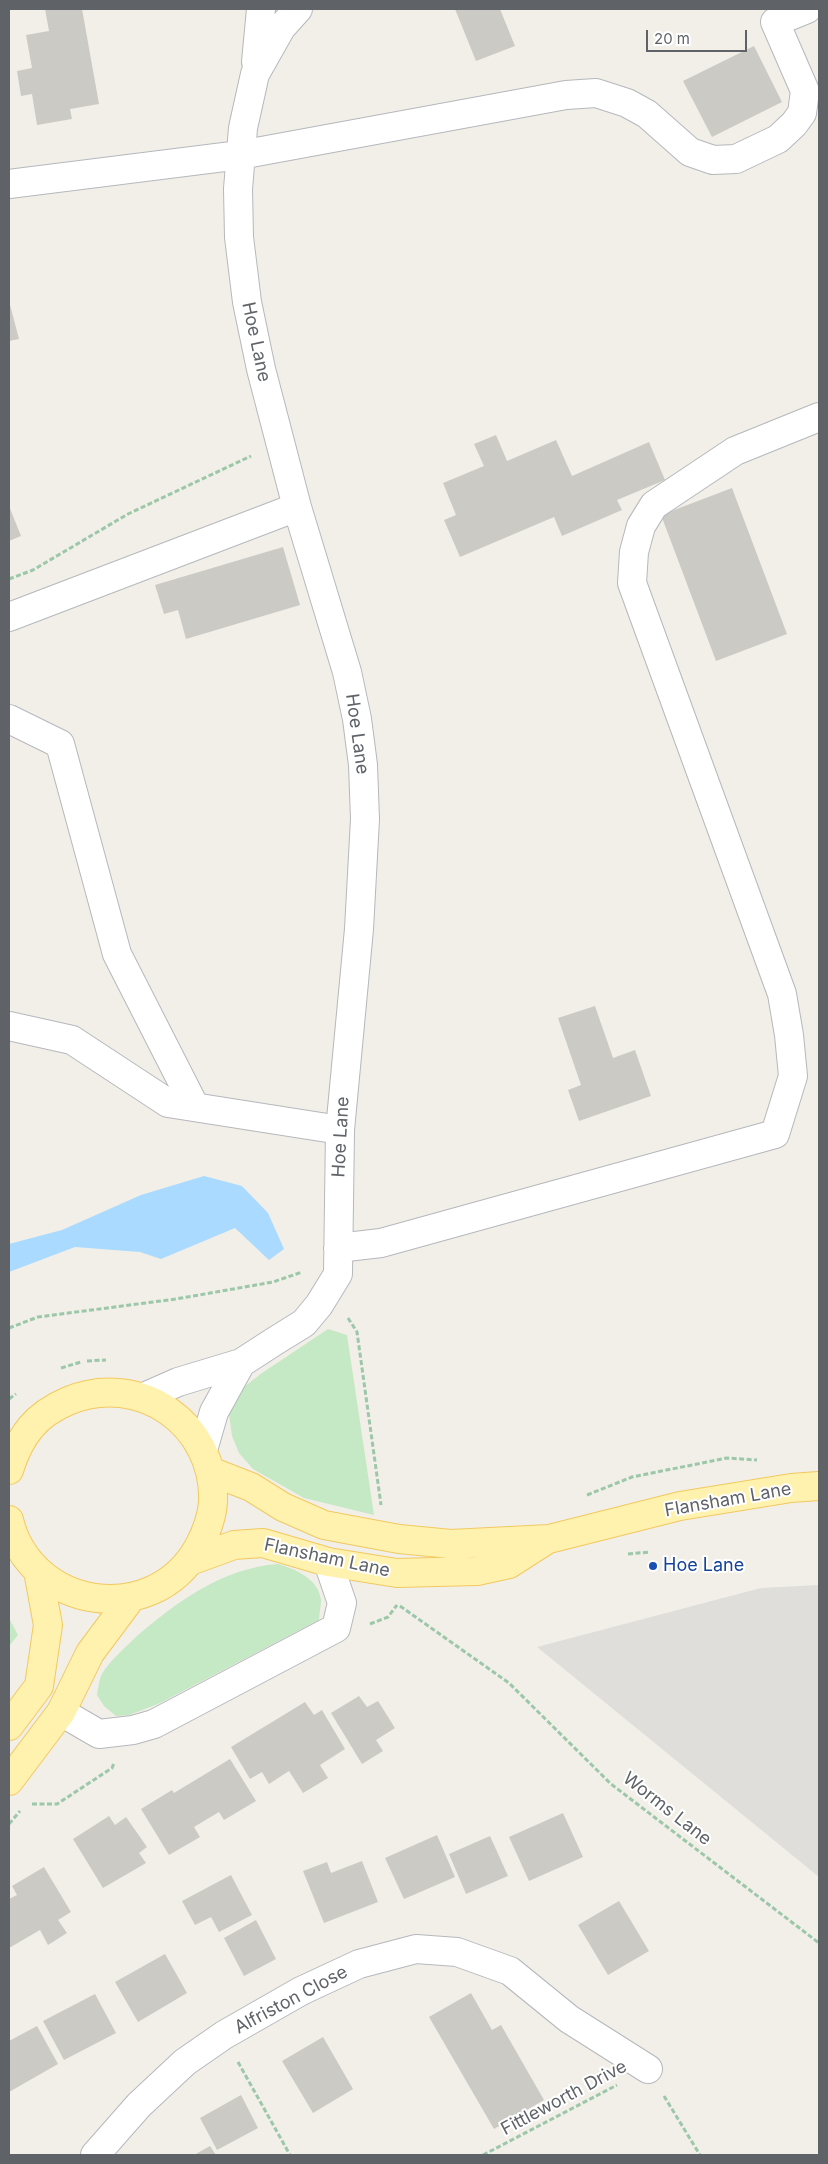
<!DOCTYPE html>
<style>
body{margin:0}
#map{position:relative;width:828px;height:2164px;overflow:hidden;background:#f1efe8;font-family:Inter,sans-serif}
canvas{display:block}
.frame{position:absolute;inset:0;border:10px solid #5f6368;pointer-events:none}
.scale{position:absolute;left:646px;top:30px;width:101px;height:22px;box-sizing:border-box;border:2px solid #5f6368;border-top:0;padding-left:6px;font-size:15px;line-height:18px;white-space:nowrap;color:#5f6368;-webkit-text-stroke:4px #fff;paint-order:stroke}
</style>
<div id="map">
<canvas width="828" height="2164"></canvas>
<div class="frame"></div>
<div class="scale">20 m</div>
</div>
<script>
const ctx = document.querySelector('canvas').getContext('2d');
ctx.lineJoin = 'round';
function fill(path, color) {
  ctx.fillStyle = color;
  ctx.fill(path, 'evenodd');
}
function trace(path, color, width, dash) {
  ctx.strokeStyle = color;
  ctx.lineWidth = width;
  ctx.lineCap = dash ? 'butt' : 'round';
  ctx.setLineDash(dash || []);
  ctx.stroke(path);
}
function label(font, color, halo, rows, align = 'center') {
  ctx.font = font + ' Inter,sans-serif';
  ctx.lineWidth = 4;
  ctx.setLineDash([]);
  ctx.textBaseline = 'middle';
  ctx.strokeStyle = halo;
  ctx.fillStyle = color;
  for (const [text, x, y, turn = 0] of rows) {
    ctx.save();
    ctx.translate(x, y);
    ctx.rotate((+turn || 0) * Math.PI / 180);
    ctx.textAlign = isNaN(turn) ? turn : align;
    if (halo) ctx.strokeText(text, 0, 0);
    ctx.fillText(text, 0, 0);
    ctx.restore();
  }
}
fill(new Path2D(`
 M819,1585V1877L537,1647L761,1588Z`), '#e0deda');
fill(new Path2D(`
 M328,1329L347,1335L374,1515L304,1498L253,1469L239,1453L232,1436L229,1414L240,1390L262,1373Z
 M278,1564C295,1569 319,1579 321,1600C321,1607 319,1614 319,1620L158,1704L129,1715L116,1716L104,1706L97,1695C98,1689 99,1681 101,1676C107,1663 127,1646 137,1636C178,1601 223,1568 278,1564Z
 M9,1618L18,1635L9,1646Z`), '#c5e8c5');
fill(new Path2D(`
 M204,1176L242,1186L268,1213L284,1249L269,1260L235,1228L161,1259L140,1252L75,1247L9,1272V1244L62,1230L141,1195Z`), '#aadaff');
fill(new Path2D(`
 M45,9H82L99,104L70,109L72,119L37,125L32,94L21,96L17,71L32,68L26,35L49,31Z
 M455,9H500L515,46L476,61Z
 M754,46L782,102L712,137L683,81Z
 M9,301L19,339L9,341Z
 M496,435L507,461L556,440L572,476L649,442L665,480L617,500L622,510L562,536L554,517L460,557L444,520L456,515L443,483L484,466L474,444Z
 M732,488L787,634L716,661L661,515Z
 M9,506L21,536L9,541Z
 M283,547L300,605L186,639L178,610L164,614L155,585Z
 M595,1006L613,1058L635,1050L651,1096L579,1121L568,1090L581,1085L558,1018Z
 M359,1696L367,1707L378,1701L395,1728L376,1740L383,1751L362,1764L331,1713Z
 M305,1702L314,1715L322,1710L345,1749L320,1765L328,1778L303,1793L289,1771L269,1784L262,1772L250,1779L231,1747Z
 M230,1759L256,1801L224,1820L219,1812L194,1827L200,1837L169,1855L141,1809L172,1790L174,1793Z
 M563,1813L583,1857L529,1881L509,1837Z
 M109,1816L115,1825L126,1817L147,1847L139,1853L146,1863L103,1888L73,1839Z
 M437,1835L455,1877L404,1899L385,1858Z
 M490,1836L508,1876L466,1894L449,1854Z
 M362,1861L378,1902L324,1923L303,1871L327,1862L331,1873Z
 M44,1867L71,1912L58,1920L67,1933L48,1945L40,1930L9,1948V1899L17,1895L12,1886Z
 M231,1875L252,1915L219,1932L211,1917L195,1925L182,1901Z
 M619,1901L649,1951L608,1975L578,1925Z
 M256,1920L276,1959L244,1976L224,1938Z
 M165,1954L187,1993L138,2022L115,1982Z
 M471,1993L492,2030L501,2025L544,2100L494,2129L429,2017Z
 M95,1994L116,2033L64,2060L43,2021Z
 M37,2026L58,2064L9,2092V2041Z
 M323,2037L353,2089L313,2113L282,2061Z
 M241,2095L258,2128L217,2150L200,2118Z
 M210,2146L216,2155H194Z`), '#cccac5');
const minor = new Path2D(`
 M256,62L261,9
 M9,184L240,155L566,95L596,93L627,103L647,114L690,152L713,160L736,159L778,139L794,124L802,113L805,91L775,22L807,9
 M9,617L297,507
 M9,719L60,744L117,954L195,1107
 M9,1026L72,1040L168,1103L340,1130
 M338,1248L381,1243L775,1134L793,1076L789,1035L782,994L632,583L634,552L641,526L654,505L735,451L819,417
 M144,1397L178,1382L241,1363L275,1341L304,1323L319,1305L338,1274L340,1130L359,929L365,819L363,765L357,719L347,672L297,507L261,369L247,302L239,237L238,189L243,128L255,74L281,28L298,9
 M203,1450L214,1412L241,1363
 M61,1712L99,1734L133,1730L154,1724L336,1628L342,1603L328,1562
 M95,2155L139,2105L185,2062L224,2035L301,1991L359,1964L416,1949L457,1952L510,1971L569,2019L648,2069`);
const major = new Path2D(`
 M9,1470C14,1454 20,1440 31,1427C41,1415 54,1407 68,1401C139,1371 216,1424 213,1502C212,1518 205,1535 198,1548C152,1629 30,1609 9,1520
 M210,1471L251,1487L283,1507L324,1525L399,1539L451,1544L549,1539L680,1506L791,1488L819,1486
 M190,1561L234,1545L263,1543L328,1562L397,1573L477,1571L509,1564L548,1539
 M9,1726L39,1686L48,1625L38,1571
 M9,1781L61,1712L90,1653L131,1598`);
trace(minor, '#b5b8bc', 30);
trace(major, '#f2c960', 30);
trace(new Path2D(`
 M9,579L33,570L128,514L251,456
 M348,1318L357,1332L381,1505
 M9,1328L38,1317L176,1299L273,1282L302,1272
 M87,1361L106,1360
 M61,1368L81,1362
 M9,1399L16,1394
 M587,1495L632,1477L727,1458L757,1460
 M628,1554L650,1552
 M400,1606L509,1683L611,1784L819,1943
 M370,1624L388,1617L397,1605
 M32,1804H57L112,1768L114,1763
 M9,1824L20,1811
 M238,2062L290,2155
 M664,2096L700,2155
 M483,2155L617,2085`), '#9cc7a9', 3, [5, 2.5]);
trace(minor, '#fff', 28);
trace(major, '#fff2af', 28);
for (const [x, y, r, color] of [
 [653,1566,5,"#1a4fb4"]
]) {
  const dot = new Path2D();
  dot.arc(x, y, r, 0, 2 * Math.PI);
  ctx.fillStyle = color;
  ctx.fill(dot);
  trace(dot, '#fff', 2);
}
label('18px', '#5f6368', '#fff', [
 ["Hoe Lane",256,342,78],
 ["Hoe Lane",357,734,82],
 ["Hoe Lane",341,1137,-87],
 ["Flansham Lane",728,1500,-10],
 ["Flansham Lane",327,1558,12],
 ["Worms Lane",667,1809,38],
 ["Alfriston Close",291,2000,-28],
 ["Fittleworth Drive",564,2098,-28]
]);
label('18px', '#164399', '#fff', [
 ["Hoe Lane",663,1566]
], 'left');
</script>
